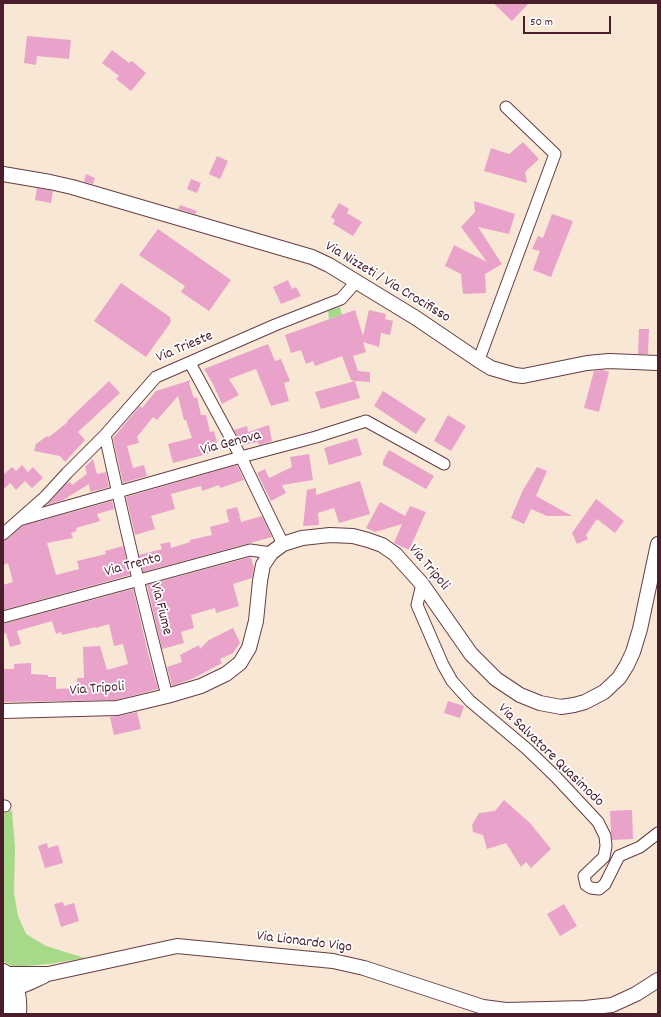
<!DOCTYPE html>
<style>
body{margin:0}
#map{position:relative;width:661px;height:1017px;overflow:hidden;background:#f8e7d4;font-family:Dekko,sans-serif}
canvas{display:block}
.frame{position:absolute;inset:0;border:4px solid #4a1f2b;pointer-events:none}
.scale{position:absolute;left:523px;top:16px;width:88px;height:18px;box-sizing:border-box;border:2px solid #4a1f2b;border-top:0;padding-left:5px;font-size:12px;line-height:14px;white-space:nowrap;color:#4a1f2b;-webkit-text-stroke:3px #fff;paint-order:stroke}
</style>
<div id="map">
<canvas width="661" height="1017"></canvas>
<div class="frame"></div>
<div class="scale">50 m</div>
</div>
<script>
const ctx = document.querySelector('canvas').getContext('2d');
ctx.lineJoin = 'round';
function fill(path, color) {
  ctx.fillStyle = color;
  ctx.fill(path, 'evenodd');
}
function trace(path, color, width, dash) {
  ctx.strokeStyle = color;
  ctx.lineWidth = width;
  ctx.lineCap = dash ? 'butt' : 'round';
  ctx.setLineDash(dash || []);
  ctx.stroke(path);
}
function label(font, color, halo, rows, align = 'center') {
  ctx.font = font + ' Dekko,sans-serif';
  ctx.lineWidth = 3.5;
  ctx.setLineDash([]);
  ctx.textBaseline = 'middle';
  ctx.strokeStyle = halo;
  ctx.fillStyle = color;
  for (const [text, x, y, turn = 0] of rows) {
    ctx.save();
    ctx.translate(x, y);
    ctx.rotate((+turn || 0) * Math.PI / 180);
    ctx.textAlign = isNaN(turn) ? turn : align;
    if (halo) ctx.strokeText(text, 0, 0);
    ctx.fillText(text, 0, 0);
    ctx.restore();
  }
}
fill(new Path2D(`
 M340,307L342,315L329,319L328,311Z
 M12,810L15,847L14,893L18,916L26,934L46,946L85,958L49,964L13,967L3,961V814Z`), '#a6d988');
fill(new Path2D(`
 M493,3H529L512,21Z
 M27,36L71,40L69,59L37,56L36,65L24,63Z
 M112,50L129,63L132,61L146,73L131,91L116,79L119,76L102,63Z
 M523,142L539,159L525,172L527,183L484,171L491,148L509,154Z
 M217,156L228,161L220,179L209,174Z
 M86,174L95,178L93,184L84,182Z
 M191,179L201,183L197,193L187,189Z
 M37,188L53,191L51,203L35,200Z
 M474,201L515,214L509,234L478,227L502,264L485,274L486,293L463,294L461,274L445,266L454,245L487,262L461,227L475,212Z
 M339,203L349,209L347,213L362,222L353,236L333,224L335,220L331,217Z
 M180,205L197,211L195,214L178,209Z
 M552,214L573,221L551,277L533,270L540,251L532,249L538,236L543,238Z
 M158,229L231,280L209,311L181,292L185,286L139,255Z
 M288,280L292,289L296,287L301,296L281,304L273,287Z
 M121,283L170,317L171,322L146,357L94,321Z
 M355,310L363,336L369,310L386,314L385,319L393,321L390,335L381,333L379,347L363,342L366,352L353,356L358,371L370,372V382L355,381L360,398L321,409L315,392L355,381L351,380L342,356L315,366L313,361L306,364L301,350L291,353L285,335Z
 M639,329H649L648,354H638Z
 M268,344L275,361L281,359L290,381L284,383L289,401L271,406L256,369L229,379L239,395L222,404L213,384L204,369Z
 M603,370L609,372L599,412L584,408L594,371Z
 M191,380L189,383L194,398L197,397L201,415H206L210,432L214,431L219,451L173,463L168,444L192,438L186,420H184L178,396L157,420L153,417L137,437L139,443L127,446L133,468L144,465L147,476L123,483L113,438L140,406L142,408L156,391Z
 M109,381L120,393L78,432L85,440L65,462L60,456L34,451L36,444L47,436L49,437L68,422L67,421Z
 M383,391L426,419L416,434L374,406Z
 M448,415L466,426L451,451L434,441Z
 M269,425L272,441L259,445L258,442L243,445L234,430L247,426L248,432Z
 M357,438L362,455L329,465L324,448Z
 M389,450L434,476L426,489L383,465V461Z
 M309,454L313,480L282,485L286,493L271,501L257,473L265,469L269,478L292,467L290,457Z
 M93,459L97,474L106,472L109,487L90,492L89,484L63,500L47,505L66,484L70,482L72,485L87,474L85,467Z
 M22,465L28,472L33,467L43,478L32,488L25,481L16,490L10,483L3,490V475L12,467L16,471Z
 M237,465L244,480L220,488L219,485L202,491L201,486L171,494L175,509L151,516L155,529L135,535L126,497Z
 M537,467L547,471L536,496L572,516H547L531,509L524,524L511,518L523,490Z
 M360,481L370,514L339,523L334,508L318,513L319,525L303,526L307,490L316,488V495Z
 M596,499L624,521L615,533L597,519L586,535L588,539L577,544L572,533Z
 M112,501L114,509L97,514L100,521L76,528L77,531L71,533L73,538L47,543L56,575L79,569L77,561L106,554L105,551L123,546L130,575L3,610V585L13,582L8,563L3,565V541L8,539L22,526Z
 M380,502L405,516L410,506L426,512L409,550L394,543L402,524L375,532L366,528Z
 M237,507L240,516L237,518L240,517L241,522L262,516L272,537L143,572L139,555L162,549L160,544L170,542L171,548L190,542V540L212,535L210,527L229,522L226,510Z
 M251,557L254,568L252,578L233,584L239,606L216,613L215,608L191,615L194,628L181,632L184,643L162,649L147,585Z
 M133,589L148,653L158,689L116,700L3,702V669H14V664L31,663V674L48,675V677H56V689L77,688V678H84L83,647L100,646L107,670L128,664L123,644L114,646L109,624L96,628V627L62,635L61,632L56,634L52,621L17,631L21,644L10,647L6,633L3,634V624Z
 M233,628L240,643L233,653L220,659L222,663L194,678L172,686L167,667L182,662L180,655L199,645L200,649L209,640Z
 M448,701L464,706L460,718L444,713Z
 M137,712L141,729L114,735L110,717L119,716Z
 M504,800L530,823L551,849L531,868L526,862L521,867L506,843L487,849L483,835L473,832L472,825L479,813L495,811Z
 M632,810L633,839L612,840L611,832L610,811Z
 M47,843L48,848L58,845L63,863L45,868L38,846Z
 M63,902L64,906L74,903L79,921L61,927L54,904Z
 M564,904L577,926L560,936L547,914Z`), '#e9a2ca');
const minor = new Path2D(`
 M478,360L481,354L555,154L506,107
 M190,363L241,457L283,544
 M105,435C124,523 145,610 167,696
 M19,520L241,457L316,437L366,421L444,464
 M3,534L45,497L67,473L105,435L156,377L275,325L341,299L356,282
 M422,584L417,605L443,665L452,681L470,701L527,749L556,777L598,822L605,836L606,846L604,857L584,876L586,885L591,888L599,889L605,884L619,856L640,847L658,833
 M3,617L250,550L271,553
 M3,806H5`);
const tertiary = new Path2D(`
 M3,174L50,182L72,187L312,257L329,265L416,318L478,360L491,368L515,375L523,376L587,363L609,361L658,363
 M3,711L117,708L167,696L201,686L226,674L240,663L249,648L256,621L260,581L263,565L271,553L283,544L302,538L330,535L353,536L368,540L382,545L395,554L422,584L471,654L496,679L520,695L540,703L561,707L574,705L585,702L604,692L619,678L627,665L633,652L640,629L658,544
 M7,974H48L177,946L333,961L364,968L483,1007L506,1010L585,1008L612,1005L636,994L658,980
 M3,985C18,991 30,982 44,976`);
const secondary = new Path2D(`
 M3,972C17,980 19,999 18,1014
 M3,997L7,1005L8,1014`);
trace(minor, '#643d44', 13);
trace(tertiary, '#643d44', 16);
trace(secondary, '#643d44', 18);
trace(minor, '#fff', 11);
trace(tertiary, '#fff', 14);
trace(secondary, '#fff', 16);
label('15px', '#4a1f2b', '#fff', [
 ["Via Nizzeti / Via Crocifisso",387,283,31],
 ["Via Trieste",185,348,-23],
 ["Via Genova",231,444,-15],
 ["Via Trento",133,566,-15],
 ["Via Tripoli",428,568,50],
 ["Via Fiume",160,609,76],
 ["Via Tripoli",97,690,-4],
 ["Via Salvatore Quasimodo",550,756,44],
 ["Via Lionardo Vigo",304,943,7]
]);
</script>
